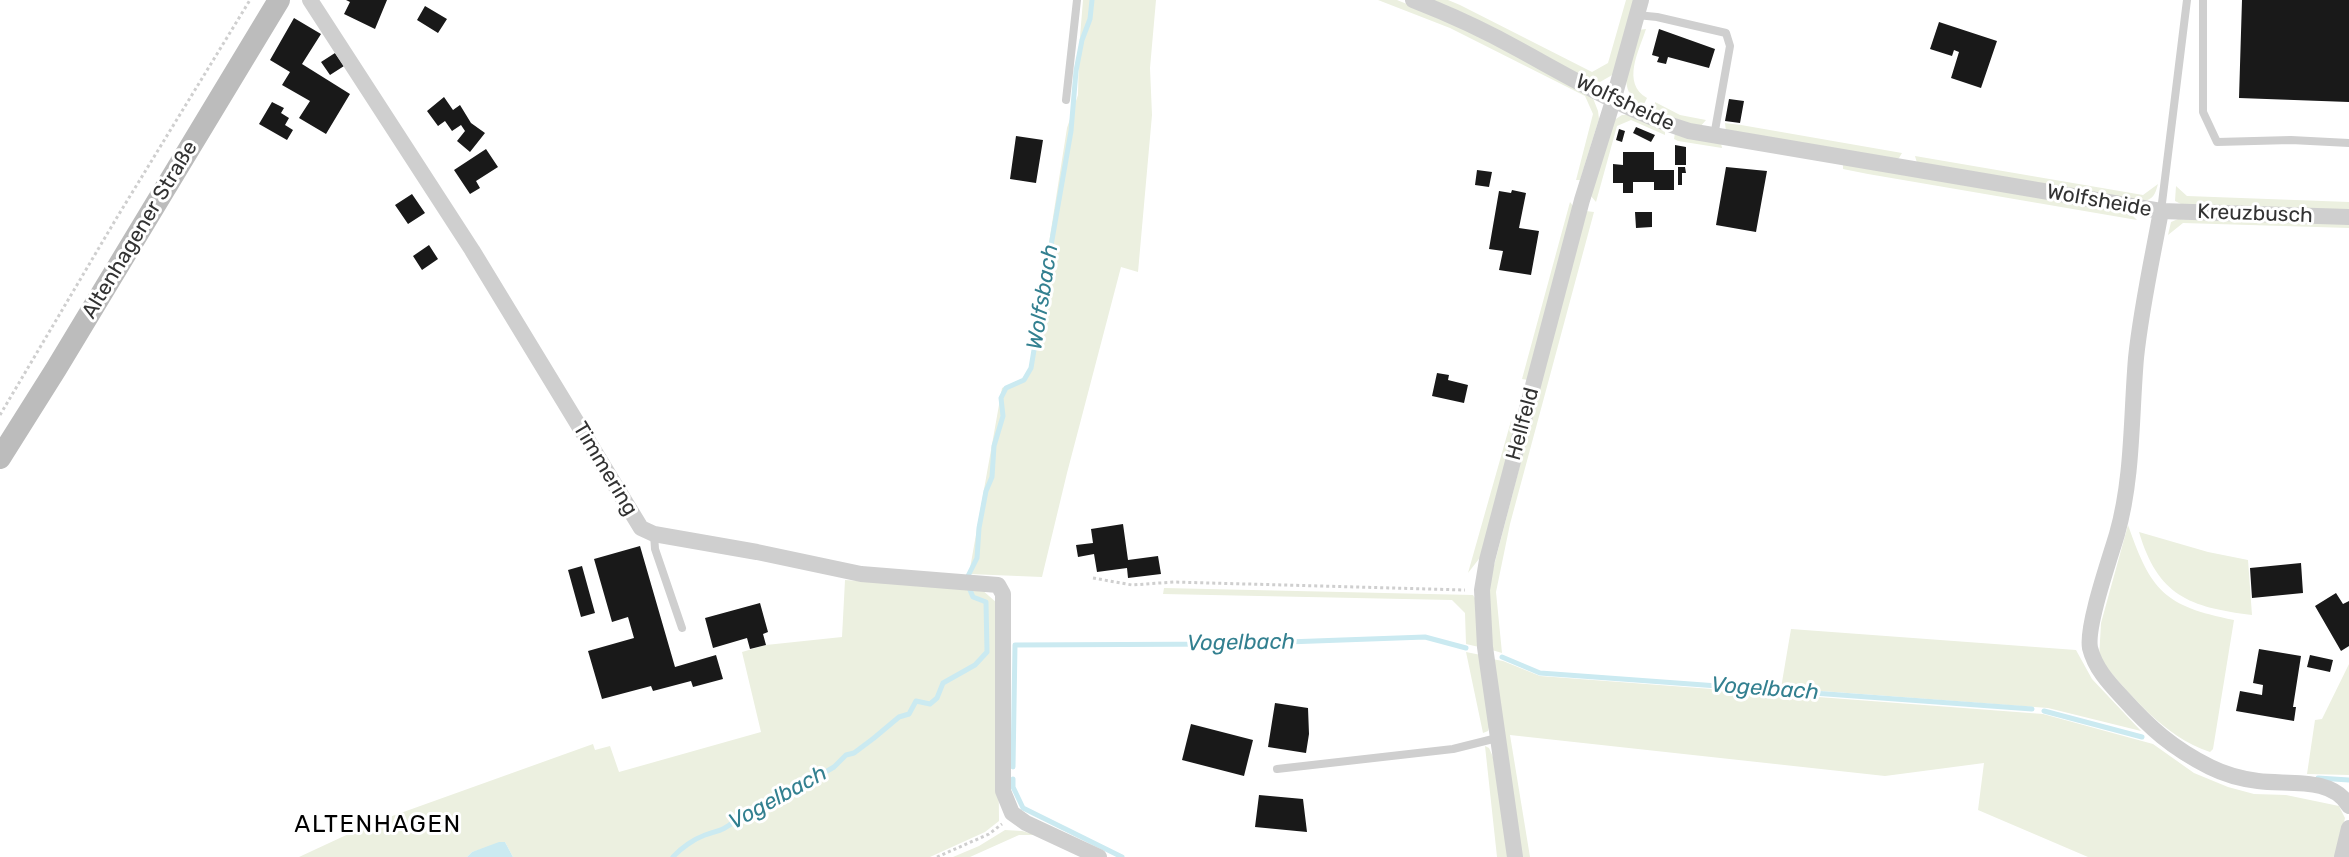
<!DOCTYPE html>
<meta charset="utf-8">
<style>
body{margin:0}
canvas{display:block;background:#fff}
</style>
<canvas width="2349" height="857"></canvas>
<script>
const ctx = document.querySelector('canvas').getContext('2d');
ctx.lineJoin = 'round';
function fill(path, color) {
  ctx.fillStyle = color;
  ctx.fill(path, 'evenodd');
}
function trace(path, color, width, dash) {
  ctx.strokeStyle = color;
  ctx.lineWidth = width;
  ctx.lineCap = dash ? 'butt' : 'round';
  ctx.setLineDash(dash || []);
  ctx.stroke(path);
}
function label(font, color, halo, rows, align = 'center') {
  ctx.font = font + ' Rubik,sans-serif';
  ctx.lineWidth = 6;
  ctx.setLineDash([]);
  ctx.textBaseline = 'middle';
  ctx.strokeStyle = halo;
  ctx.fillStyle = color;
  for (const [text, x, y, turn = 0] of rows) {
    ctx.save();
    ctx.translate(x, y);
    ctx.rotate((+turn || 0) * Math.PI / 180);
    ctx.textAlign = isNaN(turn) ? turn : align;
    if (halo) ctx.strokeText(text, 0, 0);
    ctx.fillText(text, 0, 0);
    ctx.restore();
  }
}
fill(new Path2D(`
 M1083,0H1156L1150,68L1152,115L1138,272L1121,267L1067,473L1042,577L969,574L1002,388L1028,376L1067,128L1078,95L1079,49Z
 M1378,0H1397L1454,23L1591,93L1598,111L1599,119L1580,180H1576L1593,114L1585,96L1450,28Z
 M1426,0H1448L1460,5L1592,72L1608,63L1626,0H1635L1614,74L1600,82L1589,79Z
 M1646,29C1639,51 1621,83 1647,98L1643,106C1613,90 1631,55 1638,30Z
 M1655,102L1680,115L1706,120L1700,127L1654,111Z
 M1622,115H1631L1665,129V135L1631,120L1617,126L1596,202L1590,195L1611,122Z
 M1725,123L1741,125L1902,153L1899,158L1892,160L1726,132Z
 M1675,133L1721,143L1722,148L1678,141L1674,139Z
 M1915,156L2143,195L2158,184C2155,195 2153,200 2142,201L1917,163Z
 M1843,163L2129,212L2137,220L1868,174L1843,169Z
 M2176,186L2187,196L2349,202V212L2185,206L2175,201Z
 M1570,202L1573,206L1528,380L1522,379Z
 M1586,211L1594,212L1510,524L1496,592L1502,653L1492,650L1488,599L1491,577Z
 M2178,219L2349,223V228L2183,223L2168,235L2171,222Z
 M1511,421L1515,431L1482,555L1468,573Z
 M2128,525C2151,591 2164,606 2234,620L2213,749L2210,752C2163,736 2132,696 2099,659L2101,623Z
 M2139,532L2208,552L2248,560L2252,615C2189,607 2158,596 2139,532Z
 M845,580L981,589L997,603L999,821L985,832L930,857H513L505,842L472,852L467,857H299L370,824L593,744L595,750L610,746L619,772L761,732L742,652L766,645L842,637Z
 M1164,588L1473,595L1478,603L1479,647L1466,644L1465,613L1452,600L1163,594Z
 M1791,629L2076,650L2092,679L2141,731L2048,708L1781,688Z
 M1466,652L1481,655L1490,723L1488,731L1483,733Z
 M1492,659L1503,661L1540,676L2043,714L2153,744L2194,773L2228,787L2254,794L2286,795L2339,806L2345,818L2336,857H2088L1978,810L1984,763L1885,776L1510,735L1530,857H1521Z
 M2349,664V775L2307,774L2315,720L2322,719Z
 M1485,746L1489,748L1493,757L1508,857H1497Z
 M1005,830L1022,831L1037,835H1019L970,857H953L979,846Z`), '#ecf0e0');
fill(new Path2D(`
 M499,842H505L513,857H467L472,852Z`), '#cbeaf1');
trace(new Path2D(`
 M967,578L977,558L979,528L986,491L992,477L994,446L1003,416L1001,398L1006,388L1024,380L1031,368L1039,320L1043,317L1041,303L1071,131L1076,71L1082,40L1090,19L1092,0
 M1502,657L1540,673L2032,709
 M2044,711L2142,737
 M1013,767L1015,645L1232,644L1425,637L1466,648
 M2318,778L2349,780
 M1013,779V787L1023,808L1122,857
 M673,857C681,848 694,839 705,835C717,831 726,830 735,820L783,797L834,767L846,755L854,753L874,738L899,717L909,714L916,701L930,704L937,698L943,683L975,665L987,652L986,602L973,597L970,590`), '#cbeaf1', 5);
fill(new Path2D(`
 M346,0H387L375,29L344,14L350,2Z
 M2242,0H2349V102L2239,98Z
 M425,6L447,19L438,33L417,20Z
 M294,18L321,34L302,64L350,94L326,134L299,118L310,101L282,85L290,72L270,60Z
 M1939,22L1997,41L1981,88L1951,78L1959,52L1954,50L1952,56L1930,49Z
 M1659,29L1715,49L1709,68L1668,57L1666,64L1657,62L1659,57L1652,55Z
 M335,53L344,66L330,75L321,62Z
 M444,97L453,110L460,105L471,123L485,133L470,152L457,141L465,131L461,125L452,131L445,121L438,126L427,111Z
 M1729,99L1744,101L1740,123L1725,121Z
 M272,102L284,108L281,113L289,118L285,125L293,130L287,140L259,124Z
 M1636,127L1655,135L1651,142L1633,133Z
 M1619,129L1625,131L1622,142L1616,140Z
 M1016,136L1043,140L1036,183L1010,179Z
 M1675,145L1686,147V165H1675Z
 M486,149L498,167L476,181L480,188L470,194L454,170Z
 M1623,152H1654V170H1674V190H1654V182H1633V193H1623V183H1613V164L1623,165Z
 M1678,167H1685L1686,173H1682V185H1678Z
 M1726,167L1767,171L1756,232L1716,225Z
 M1477,170L1492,172L1489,187L1475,185Z
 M1512,190L1526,193L1519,228L1539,231L1531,275L1499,270L1503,251L1489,249L1499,191L1511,193Z
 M412,194L425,213L408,224L395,205Z
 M1635,212H1652V227L1636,228Z
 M429,245L438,259L422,270L413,256Z
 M1437,373L1449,375L1448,380L1468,385L1464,403L1432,396Z
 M1123,524L1128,560L1158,556L1161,574L1128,578L1127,568L1097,572L1094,554L1078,557L1076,545L1093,543L1091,529Z
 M640,546L675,667L716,655L723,679L693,687L691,681L653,691L651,686L602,699L588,651L634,638L628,617L612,622L594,559Z
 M2301,563L2303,593L2252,598L2250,568Z
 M582,566L595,613L581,617L568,570Z
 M2336,593L2343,604L2349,601V646L2341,651L2315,606Z
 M760,603L768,632L763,634L766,645L750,649L747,638L713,648L705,618Z
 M2259,649L2301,656L2293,707H2296L2294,721L2236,711L2240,691L2262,695L2263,685L2253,683Z
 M2310,655L2333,660L2330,672L2307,667Z
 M1275,703L1308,708L1309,734L1306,753L1268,747Z
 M1191,724L1253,740L1244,776L1182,760Z
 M1259,795L1303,799L1307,832L1255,827Z`), '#191919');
trace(new Path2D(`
 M0,415L116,219L250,0
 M1093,578L1132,585L1174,582L1465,590
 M937,857L989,834L1002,824`), '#cfcfcf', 3, [3, 3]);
trace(new Path2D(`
 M2203,0V112L2217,142L2291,140L2349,143
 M1637,15L1657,17L1726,33L1730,46L1714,136
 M1066,100L1077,0
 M2161,211L2187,0
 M654,534L655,549L682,628
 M1277,769L1453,749L1497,738`), '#cfcfcf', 8);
trace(new Path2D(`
 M310,0L472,250L641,528L654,534L757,552L861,574L998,585L1003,594V791L1012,813L1026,823L1099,857
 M1413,0C1449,14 1484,30 1518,49C1573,79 1628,112 1689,131L2161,211L2349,217
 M2161,211C2152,260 2141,309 2136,358C2131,417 2133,478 2117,534C2110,558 2086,626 2090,648C2095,668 2108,682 2122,697C2150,728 2172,748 2210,767C2224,774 2242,779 2258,781C2287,785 2332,776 2349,806
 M1515,857L1485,647L1482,590L1487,560L1582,200L1613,101L1641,0
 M2342,857L2349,828`), '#cfcfcf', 16);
trace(new Path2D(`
 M0,458L56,369L279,0`), '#bcbcbc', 22);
label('21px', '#323232', '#fff', [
 ["Wolfsheide",1625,103,25],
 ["Wolfsheide",2099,201,10],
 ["Kreuzbusch",2255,214,2],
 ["Altenhagener Straße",140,230,-59],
 ["Hellfeld",1523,424,-75],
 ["Timmering",605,469,59]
]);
label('italic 22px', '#338090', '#fff', [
 ["Wolfsbach",1043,297,-81],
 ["Vogelbach",1241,643,-1],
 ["Vogelbach",1765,689,4],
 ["Vogelbach",778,798,-29]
]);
ctx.letterSpacing = '1.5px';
label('24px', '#000', '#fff', [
 ["ALTENHAGEN",378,825]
]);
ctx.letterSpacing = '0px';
</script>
